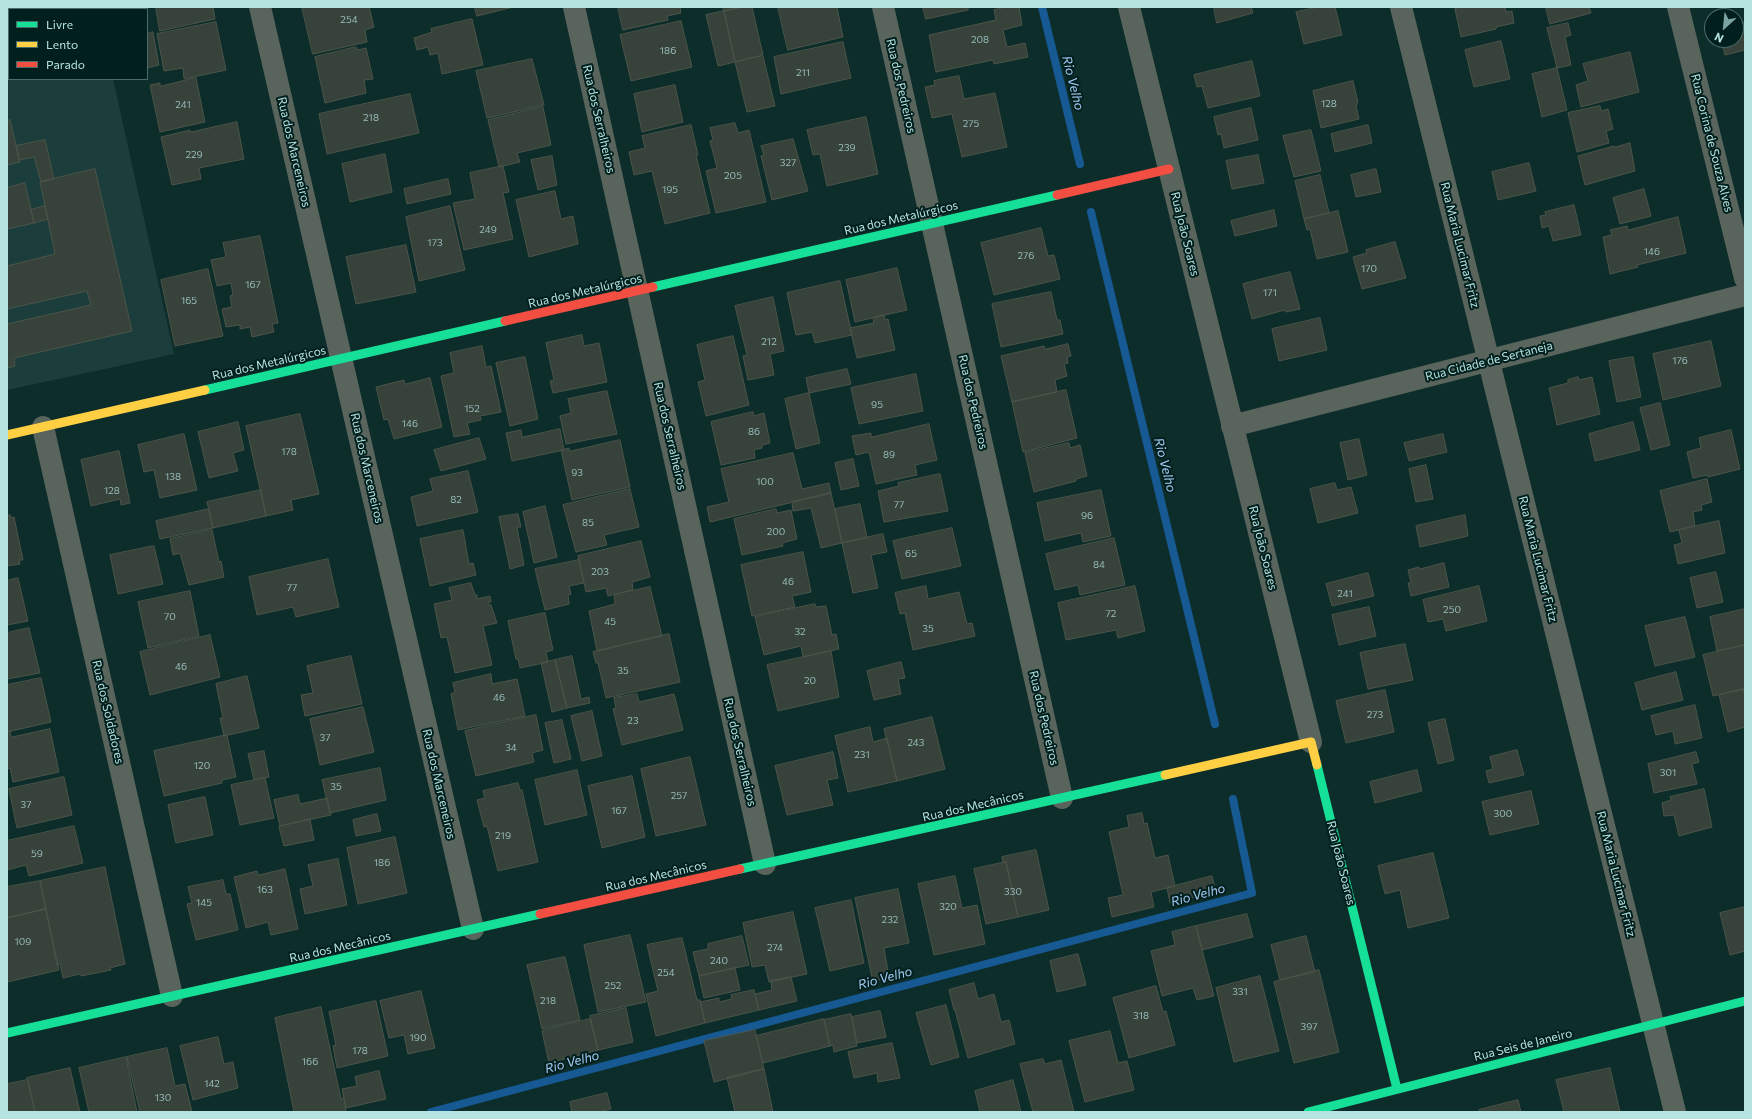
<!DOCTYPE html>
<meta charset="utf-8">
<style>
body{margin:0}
#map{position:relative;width:1752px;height:1119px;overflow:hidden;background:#0d2d2b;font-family:Commissioner,sans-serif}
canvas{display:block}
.frame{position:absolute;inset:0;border:8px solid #b6e3e0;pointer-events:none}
.legend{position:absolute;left:8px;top:8px;width:140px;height:72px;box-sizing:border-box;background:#001f1d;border:1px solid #496d6b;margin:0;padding:5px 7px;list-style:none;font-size:12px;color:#b6e3e0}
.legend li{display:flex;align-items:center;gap:8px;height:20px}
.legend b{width:20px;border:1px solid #496d6b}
.north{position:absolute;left:1704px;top:8px;width:40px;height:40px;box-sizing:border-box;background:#001f1d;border:1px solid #496d6b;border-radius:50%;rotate:207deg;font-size:11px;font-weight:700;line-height:16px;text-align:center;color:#b6e3e0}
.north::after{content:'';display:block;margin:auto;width:14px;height:18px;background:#7ba3a1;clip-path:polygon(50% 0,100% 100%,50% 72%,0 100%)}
</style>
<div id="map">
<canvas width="1752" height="1119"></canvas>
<div class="frame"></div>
<ul class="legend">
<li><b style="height:5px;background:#16e098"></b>Livre</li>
<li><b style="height:5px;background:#ffcf43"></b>Lento</li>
<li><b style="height:5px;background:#f24e42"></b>Parado</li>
</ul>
<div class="north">N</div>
</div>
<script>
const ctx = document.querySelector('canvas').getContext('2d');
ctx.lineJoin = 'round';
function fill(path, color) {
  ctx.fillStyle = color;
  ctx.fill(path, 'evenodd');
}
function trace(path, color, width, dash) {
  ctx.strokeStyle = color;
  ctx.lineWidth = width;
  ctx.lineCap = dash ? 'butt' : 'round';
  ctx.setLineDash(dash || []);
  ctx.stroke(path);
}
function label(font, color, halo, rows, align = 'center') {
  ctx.font = font + ' Commissioner,sans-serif';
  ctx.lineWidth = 4;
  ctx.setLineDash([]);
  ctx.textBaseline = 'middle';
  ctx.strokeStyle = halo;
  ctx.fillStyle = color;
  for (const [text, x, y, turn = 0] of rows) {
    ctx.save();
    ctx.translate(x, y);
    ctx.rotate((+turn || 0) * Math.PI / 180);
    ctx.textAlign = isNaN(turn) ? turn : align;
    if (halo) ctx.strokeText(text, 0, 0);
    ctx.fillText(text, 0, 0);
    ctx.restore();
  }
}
fill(new Path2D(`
 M7,7H97V9H9V79H113L174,354L7,390Z`), '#1b3e3c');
trace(new Path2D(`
 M1042,7L1080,164
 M1091,212L1215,724
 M431,1112L1252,893L1233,799`), '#175992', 8);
const building = new Path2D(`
 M156,7H213L215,19L160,31Z
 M302,7H369L374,27L365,30L367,42L313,54Z
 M475,7H514L477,16Z
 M618,7H680L681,13L667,16L668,20L623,30Z
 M723,7H743L724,11Z
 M743,7H752L763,55L735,62L724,11Z
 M778,7H837L843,37L788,50Z
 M923,7H972L968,8V10L926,19Z
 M1007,7H1019L1022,25L1003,30L1007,47L1025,43L1028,57L994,64L993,60L936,72L929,35L996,20L994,10Z
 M1214,7H1251L1253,13L1217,23Z
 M1319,7H1335L1342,35L1304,44L1296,12Z
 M1462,7H1505L1506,12L1512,11L1514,23L1496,27V29L1461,37L1455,9Z
 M1546,7H1589L1591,13L1550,24Z
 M724,11L735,62L718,66L706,15Z
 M472,19L483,65L442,74L438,53L430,55L428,47L417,50L414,38L432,32L431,29Z
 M681,21L692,67L631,81L620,35Z
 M216,22L226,70L184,79L183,68L164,71L157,34Z
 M1745,22V50L1725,55L1721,40H1736V25Z
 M1568,23L1571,35L1565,37L1571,65L1557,68L1547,28Z
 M153,32L159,65L147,68V34Z
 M1501,41L1510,79L1474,87L1465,50Z
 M843,42L851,78L781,94L774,57Z
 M356,47L358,50L366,48L373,79L364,80L366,93L325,103L315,57Z
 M1630,52L1639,92L1581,107L1576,85L1588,81L1583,64Z
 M763,56L775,106L747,112L735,62Z
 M532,59L544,105L487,118L476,71Z
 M1252,61L1260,96L1208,108L1202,86L1197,87L1194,75Z
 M1557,68L1567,110L1542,117L1532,74Z
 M959,76L964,99L995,93L1007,147L962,157L952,114L932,118L925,87L935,85L934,81Z
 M196,78L205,122L160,132L150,85L160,83V86Z
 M1353,81L1358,102L1356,106L1359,119L1321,128L1313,91Z
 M675,85L683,122L642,132L634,94Z
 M410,94L419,133L327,154L319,114Z
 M1600,106L1601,111L1608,109L1613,129L1606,131L1609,143L1577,152L1568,113Z
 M543,107L551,145L517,153L520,162L499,167L488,120Z
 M1251,108L1258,140L1224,148L1221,134L1218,135L1214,117Z
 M866,117L878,174L827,186L820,154L813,155L807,130Z
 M10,120L20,162L7,165V121Z
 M237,122L244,159L199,168L201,179L172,185L161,137L190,130V132Z
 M735,123L738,133L749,130L766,202L716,213L706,171L717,168L710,141L713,140L710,128Z
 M691,125L698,155H696L710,213L665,224L652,171L634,175L629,152L645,148L642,136Z
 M1368,125L1372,143L1335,152L1331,134Z
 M1311,130L1321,171L1294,177L1283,136Z
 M793,139L808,191L772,200L761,156L764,155L761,146Z
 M45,140L54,179L41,182L34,157L19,160L16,146Z
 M1630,143L1635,171L1585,185L1578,156L1614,146L1615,147Z
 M385,154L392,192L350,202L342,164Z
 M1258,155L1264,183L1232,189L1226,161Z
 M552,156L557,185L538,190L531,160Z
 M1529,163L1536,191L1498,200L1492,172Z
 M503,166L509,192L503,193L513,239L464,250L453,203L475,199L470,173Z
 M95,169L132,331L14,358L15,366L7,368V324L91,305L87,291L7,309V266L55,254L40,182Z
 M1376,169L1381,192L1356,197L1351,175Z
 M1320,175L1329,213L1304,219L1295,181Z
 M448,179L451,194L407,204L404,189Z
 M25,183L34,223L7,229V188Z
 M1644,189L1651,216L1620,224L1613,198Z
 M555,191L561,219L573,216L578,244L529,257L516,200Z
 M1574,205L1581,235L1553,241L1549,226L1542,228L1540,216L1546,215L1545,212Z
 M45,206L48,219L34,223L31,210Z
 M450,206L465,270L419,281L406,217Z
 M1274,210L1277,226L1235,236L1231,221Z
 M1338,211L1348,252L1317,259L1310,229L1307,230L1304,219Z
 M1678,217L1686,253L1637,265L1638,267L1610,274L1603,237L1612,235L1610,230L1627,226L1628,230Z
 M1041,228L1048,256L1054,255L1060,279L994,295L981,243Z
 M260,236L278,323L272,324L274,332L252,337L250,327L240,329V325L226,327L222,309L232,307L230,296L233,295L231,283L217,286L211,260L226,257L223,243Z
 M1395,242L1406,278L1362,289L1353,257L1367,253L1366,250Z
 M406,245L416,292L356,304L346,257Z
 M897,268L907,310L855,322L846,280Z
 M208,269L223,336L175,346L161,280Z
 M1290,272L1300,309L1286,312L1285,310L1252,319L1243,284Z
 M840,281L852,335L815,343L812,332L796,335L787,293Z
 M1051,292L1057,320H1060L1063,334L1001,347L992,304Z
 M773,297L784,351L770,354L774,375L748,380L743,356L747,355L735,306Z
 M884,315L885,320L888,319L895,350L857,358L850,328L874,323L873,318Z
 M1320,318L1327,350L1279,361L1272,329Z
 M582,335L584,346L599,343L607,382L553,393L550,381L554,380L546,343Z
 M733,336L749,405L706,416L698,382L705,380L697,345Z
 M1711,341L1721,386L1663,400L1653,354Z
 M1068,344L1071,356L1067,357L1068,363L1064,364L1067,376L1055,380L1057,392L1012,402L1001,356L1044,346L1045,349Z
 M482,346L486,367L491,366L501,412L480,416L481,420L467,423L470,434L454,437L441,376L454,373L450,353Z
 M525,357L538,419L510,426L496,363Z
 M1633,357L1641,397L1617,402L1609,361Z
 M847,369L851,384L809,393L806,378Z
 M916,374L923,411L859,424L851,388Z
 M1578,377L1579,380L1592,377L1600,414L1557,425L1549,388L1568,383V380Z
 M430,378L442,427L394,439L388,419L384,420L376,387L404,380L405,384Z
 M1066,390L1077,438L1023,452L1012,402Z
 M607,391L617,434L566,444L560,416L571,413L568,399Z
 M809,393L820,443L796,449L785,399Z
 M1660,403L1670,445L1651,450L1640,408Z
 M753,412L754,416L764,413L770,443L762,445V448L754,450L755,458L721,465L711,422Z
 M300,414L319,494L291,500L293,510L266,516L246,426Z
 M238,422L244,450L233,453L238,471L209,478L198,432Z
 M1633,422L1640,450L1595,461L1589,434Z
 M929,424L937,460L915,465L917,475L876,484L869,452L856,455L852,436L871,433V437Z
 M560,429L564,450L512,461L506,433L521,430L522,437Z
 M1731,430L1740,469L1708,477L1707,475L1693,478L1687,452L1701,448L1699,438Z
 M184,434L197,490L160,498L154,470L144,472L138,445Z
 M1443,434L1447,452L1409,461L1404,443Z
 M479,438L486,459L441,471L434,450Z
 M1359,439L1367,475L1348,480L1340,443Z
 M620,440L630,487L572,500L561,450L569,448L570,451Z
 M1069,443L1070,448L1080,445L1087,476L1076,479V481L1034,492L1025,453Z
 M119,451L130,503L121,505L120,499L91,506L81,460Z
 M793,453L802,489L829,483L831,493L710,522L707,507L729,502L721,469Z
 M853,459L859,486L841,490L835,463Z
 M1426,465L1433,499L1416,502L1409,469Z
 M468,471L478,512L417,526L411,497L433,491L430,479Z
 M940,474L948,511L884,522L878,491L899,486L898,483Z
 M1707,479L1712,502L1701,505L1702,510L1693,512L1695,526L1670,532L1660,491Z
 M1335,483L1337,490L1351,487L1358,513L1318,523L1310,489Z
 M630,489L639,527L604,535L607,545L576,552L563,505Z
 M261,490L266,516L213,528L207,502Z
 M1101,490L1111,536L1083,542L1081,533L1045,541L1037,503Z
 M831,493L842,543L821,548L811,508L793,511L792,502Z
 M860,504L867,538L842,543L835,509Z
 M545,506L557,557L534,563L523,512Z
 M209,509L213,528L160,539L156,521Z
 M776,509L777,513L791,510L797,539L782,543L783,546L742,555L734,519Z
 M518,514L521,527H517L524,565L510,569L499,517Z
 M10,515L11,518L14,517L23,560H19L20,564L7,566V516Z
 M1465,515L1468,536L1420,547L1416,526Z
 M1719,521L1725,553L1678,564L1674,545L1682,543L1679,530Z
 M952,528L961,566L902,579L893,541Z
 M212,530L219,562L221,561L224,577L189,585L180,553L173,555L170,539Z
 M463,530L469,564L473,563L476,575L430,586L420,539Z
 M883,534L887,552L871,555L878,588L853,593L842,543Z
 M1114,538L1125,585L1080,595L1078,585L1055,590L1046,554Z
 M641,541L650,577L632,582L633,590L608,596L606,588L586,592L578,556Z
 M154,546L163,584L118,594L110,555Z
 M803,552L811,592L792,596L795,607L752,616L741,565Z
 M328,559L339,607L296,617L293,607L257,615L249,577Z
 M579,560L584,583L569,586L571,594L568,595L569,604L545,610L535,569Z
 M1444,563L1449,587L1411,596L1408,583H1411L1408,570L1419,567V569Z
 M1716,572L1723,602L1697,608L1690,578Z
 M1368,573L1374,596L1332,606L1326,584Z
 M18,578L28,621L7,625V581Z
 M471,583L475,595H477V599L490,596L491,602H488L489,605H491L497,623L483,626L492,665L455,673L447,637L441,638L434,604L452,600L449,588Z
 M926,586L928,599L959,592L967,624L972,623L975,636L913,650L905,613L900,614L895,593Z
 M1135,586L1145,631L1118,638L1116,630L1066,640L1058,603Z
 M1479,586L1487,621L1446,631L1443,619L1428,622L1423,600Z
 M650,587L662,636L597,651L589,611L615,604L614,595Z
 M190,591L199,636L148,648L138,602Z
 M815,604L816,607L826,606L832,635L836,634L839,649L803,657L801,646L764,655L755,617Z
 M1369,607L1376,636L1339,645L1332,615Z
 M1745,609V645L1717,651L1710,617Z
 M545,613L553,650L546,652L548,662L520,668L518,659H516L508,621Z
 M1685,617L1695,657L1655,666L1645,626Z
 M29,628L40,673L7,679V633Z
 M669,634L680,682L606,698L598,663H596L593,652Z
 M210,635L220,677L150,695L140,652Z
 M1405,644L1413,680L1368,689L1360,653Z
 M1745,645V689L1713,696L1703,655Z
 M831,651L839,697L778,711L767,665Z
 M351,656L362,704L305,716L301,695L313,693L307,666Z
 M572,656L581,699L589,697L590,703L567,708L555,660Z
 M555,660L567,708L552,712L541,663Z
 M901,662L905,678L898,679L901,694L874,700L867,671Z
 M1676,672L1683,700L1642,710L1635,683Z
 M491,674L492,684L517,679L525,716L458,730L451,694L455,692L453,683Z
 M247,676L259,728L224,736L220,718H223L216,684Z
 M41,678L51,722L7,732V685Z
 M1743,689L1745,695V727L1728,732L1719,695Z
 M1385,690L1394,732L1346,743L1336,701Z
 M637,694L639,702L674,694L683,730L622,745L613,709L616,708L614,698Z
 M1695,705L1702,738L1675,744L1673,731L1656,735L1651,716Z
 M363,707L374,752L320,765L310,719Z
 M592,711L602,756L582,761L571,716Z
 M536,715L543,750L532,753L534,762L476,776L465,731Z
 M932,717L945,769L897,781L884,729Z
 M1445,719L1454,760L1438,764L1428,723Z
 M562,720L571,759L554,763L545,723Z
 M870,727L873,742L887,738L897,781L848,792L835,736Z
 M50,729L59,772L13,782L10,768L7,769V732L10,731L11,737Z
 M227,735L236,777L222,780V783L164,796L154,751Z
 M1517,750L1524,775L1489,783L1486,771L1493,769L1490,757Z
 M264,751L269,777L254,780L248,754Z
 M833,752L838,778L827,780L833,805L787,815L775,766Z
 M1696,752L1699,762L1692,764L1697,784L1654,793L1648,764Z
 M690,757L706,825L656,836L641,769Z
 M380,768L386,800L330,813L322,780Z
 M577,770L587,815L545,825L535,780Z
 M1417,770L1422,791L1375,803L1370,782Z
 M632,776L645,837L602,848L588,786Z
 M64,777L72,815L17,828L9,789Z
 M265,778L274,818L240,825L231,785Z
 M518,783L520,790H522L538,862L498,871L487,826L484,827L477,800L485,798L483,791Z
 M1704,789L1712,827L1679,836L1674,815L1664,816L1662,803L1671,800L1670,797Z
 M1531,791L1539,824L1490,835L1482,802Z
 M298,795L300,804L327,798L331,815L280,826L274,800Z
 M205,797L213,835L176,843L168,805Z
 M1142,813L1144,824L1147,823L1155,858L1168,855L1175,886L1151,892L1154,907L1112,917L1108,898L1123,895L1109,832L1129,827L1127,816Z
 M377,814L381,831L356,836L353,820Z
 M310,819L314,840L284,846L279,827Z
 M74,826L83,863L29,876L26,865L7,870V841Z
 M395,837L407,893L358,904L347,848Z
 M1036,850L1049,910L1018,917L1006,862L1003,863L1002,857Z
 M1433,853L1449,918L1408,928L1400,890L1385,894L1378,866Z
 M338,859L347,905L305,914L300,889L313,886L308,865Z
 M1006,862L1018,917L986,924L974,869Z
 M105,867L125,964L110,968L111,970L81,976L80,974L63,978L60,964L57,965L40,881Z
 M285,869L298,929L271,935L268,922L246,928L234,877L257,871L258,875Z
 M955,876L962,908L977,905L985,944L934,955L918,884Z
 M1212,876L1216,892L1170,903L1167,888Z
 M223,880L226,894H230L238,930L196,940L187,904L192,903L188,887Z
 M40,881L46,909L7,918V887Z
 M898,889L909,943L884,948L889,977L873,982L855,898Z
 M851,900L864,963L830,971L815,908Z
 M1745,907V951L1730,955L1720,913Z
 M46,909L59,970L7,982V918Z
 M793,912L807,974L769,982L765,965L752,967L743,923Z
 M1247,914L1253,937L1202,950L1196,926Z
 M1196,926L1214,996L1197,1000L1193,988L1162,996L1151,951L1175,945L1172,932Z
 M630,935L646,1002L598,1012L584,945Z
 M742,936L749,965L699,976L693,952L708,949V944Z
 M1306,936L1315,972L1280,980L1271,945Z
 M682,938L697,1000H700L705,1023L656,1036L646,994L658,991L647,945Z
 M1078,954L1086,985L1057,992L1050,961Z
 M565,957L580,1020L542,1029L527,965Z
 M735,968L740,990L704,998L699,976Z
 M1319,970L1339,1052L1294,1063L1274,982Z
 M1260,976L1279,1051L1234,1062L1216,988Z
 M791,977L797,1001L759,1010L755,994L772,990L771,981Z
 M974,983L978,999L994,994L1001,1022L1009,1020L1015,1044L968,1058L955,1010H954L949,990Z
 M1156,986L1163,1012L1166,1011L1175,1045L1129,1058L1113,998Z
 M754,990L759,1010L705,1023L700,1002L719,998V1002L732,999L731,995Z
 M421,991L435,1048L408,1054L404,1035L389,1038L380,1001Z
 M376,1001L388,1056L337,1068L333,1046L336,1045L329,1012Z
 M946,1005L959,1057L931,1065L916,1013Z
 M321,1007L341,1099L344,1098L346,1112H294L275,1018Z
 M626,1008L633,1042L598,1050L590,1016Z
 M880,1011L886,1037L857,1043L852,1017Z
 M851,1014L857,1046L834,1052L833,1045L830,1046L824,1020Z
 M590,1019L598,1050L549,1063L542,1031Z
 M824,1019L830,1046L763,1063L756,1036Z
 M755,1030L764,1069L714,1082L704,1041Z
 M1110,1031L1118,1063L1127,1061L1134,1090L1085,1102L1069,1041Z
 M218,1037L224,1064L233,1062L238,1088L193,1100L180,1046Z
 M892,1043L900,1078L878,1082L877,1073L854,1078L848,1052Z
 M167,1048L175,1086L185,1084L192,1112H140L127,1057Z
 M126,1057L137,1112H89L79,1068Z
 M1043,1059L1045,1064L1061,1060L1074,1112H1033L1020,1064Z
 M70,1068L80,1112H35L27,1078Z
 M1610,1068L1620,1112H1564L1556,1080Z
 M764,1069L773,1112H735L727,1078Z
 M379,1071L386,1099L346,1108L342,1089L357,1086L355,1077Z
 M28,1080L35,1112H7V1084Z
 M1013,1080L1021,1112H980L975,1091Z
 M607,1093L611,1109L598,1112H572L570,1102Z
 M1518,1100L1521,1112H1480L1479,1110Z`);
fill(building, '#37423b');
trace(building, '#4c5448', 1);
trace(new Path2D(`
 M260,7L473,929
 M574,7L765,864
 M883,7L1062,798
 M1129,7L1311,742
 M1401,7L1675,1112
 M1678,7L1745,278
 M1232,426L1745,295
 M43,427L172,996`), '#58645c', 22);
trace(new Path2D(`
 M653,287L1057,195
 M205,390L505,321
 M1317,765L1397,1089
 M740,869L1165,775
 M7,1033L540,914
 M1308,1112L1745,1001`), '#16e098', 9);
trace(new Path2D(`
 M7,435L205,390
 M1165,775L1311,742L1317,765`), '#ffcf43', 9);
trace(new Path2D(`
 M1057,195L1169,169
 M505,321L653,287
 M540,914L740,869`), '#f24e42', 9);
label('10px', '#96bbb7', null, [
 ["254",349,20],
 ["208",980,40],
 ["186",668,51],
 ["211",803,73],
 ["128",1329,104],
 ["241",183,105],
 ["218",371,118],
 ["275",971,124],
 ["239",847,148],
 ["229",194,155],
 ["327",788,163],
 ["205",733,176],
 ["195",670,190],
 ["249",488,230],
 ["173",435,243],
 ["146",1652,252],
 ["276",1026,256],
 ["170",1369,269],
 ["167",253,285],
 ["171",1270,293],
 ["165",189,301],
 ["212",769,342],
 ["176",1680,361],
 ["95",877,405],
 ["152",472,409],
 ["146",410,424],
 ["86",754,432],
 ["178",289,452],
 ["89",889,455],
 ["93",577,473],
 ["138",173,477],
 ["100",765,482],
 ["128",112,491],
 ["82",456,500],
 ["77",899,505],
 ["96",1087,516],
 ["85",588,523],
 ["200",776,532],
 ["65",911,554],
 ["84",1099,565],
 ["203",600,572],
 ["46",788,582],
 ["77",292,588],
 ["241",1345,594],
 ["250",1452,610],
 ["72",1111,614],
 ["70",170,617],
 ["45",610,622],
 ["35",928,629],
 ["32",800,632],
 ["46",181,667],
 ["35",623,671],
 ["20",810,681],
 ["46",499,698],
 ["273",1375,715],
 ["23",633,721],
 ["37",325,738],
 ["243",916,743],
 ["34",511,748],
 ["231",862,755],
 ["120",202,766],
 ["301",1668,773],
 ["35",336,787],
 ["257",679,796],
 ["37",26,805],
 ["167",619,811],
 ["300",1503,814],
 ["219",503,836],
 ["59",37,854],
 ["186",382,863],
 ["163",265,890],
 ["330",1013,892],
 ["145",204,903],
 ["320",948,907],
 ["232",890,920],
 ["109",23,942],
 ["274",775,948],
 ["240",719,961],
 ["254",666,973],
 ["252",613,986],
 ["331",1240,992],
 ["218",548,1001],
 ["318",1141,1016],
 ["397",1309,1027],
 ["190",418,1038],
 ["178",360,1051],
 ["166",310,1062],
 ["142",212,1084],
 ["130",163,1098]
]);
label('12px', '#b6e3e0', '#001f1d', [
 ["Rua dos Pedreiros",901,86,77],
 ["Rua dos Serralheiros",599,119,77],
 ["Rua Corina de Souza Alves",1712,143,76],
 ["Rua dos Marceneiros",294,152,77],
 ["Rua dos Metalúrgicos",901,218,-13],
 ["Rua João Soares",1185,234,76],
 ["Rua Maria Lucimar Fritz",1460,245,76],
 ["Rua dos Metalúrgicos",585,291,-13],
 ["Rua Cidade de Sertaneja",1489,361,-14],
 ["Rua dos Metalúrgicos",269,363,-13],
 ["Rua dos Pedreiros",973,402,77],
 ["Rua dos Serralheiros",670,436,77],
 ["Rua dos Marceneiros",367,468,77],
 ["Rua João Soares",1263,548,76],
 ["Rua Maria Lucimar Fritz",1538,559,76],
 ["Rua dos Soldadores",108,712,77],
 ["Rua dos Pedreiros",1044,718,77],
 ["Rua dos Serralheiros",740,752,77],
 ["Rua dos Marceneiros",439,784,77],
 ["Rua dos Mecânicos",973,806,-13],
 ["Rua João Soares",1341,863,76],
 ["Rua Maria Lucimar Fritz",1616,874,76],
 ["Rua dos Mecânicos",656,876,-13],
 ["Rua dos Mecânicos",340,947,-13],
 ["Rua Seis de Janeiro",1523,1045,-14]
]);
label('italic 13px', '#a2c9f3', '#001f1d', [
 ["Rio Velho",1073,83,76],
 ["Rio Velho",1165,465,76],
 ["Rio Velho",1198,895,-15],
 ["Rio Velho",885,978,-15],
 ["Rio Velho",572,1062,-15]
]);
</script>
